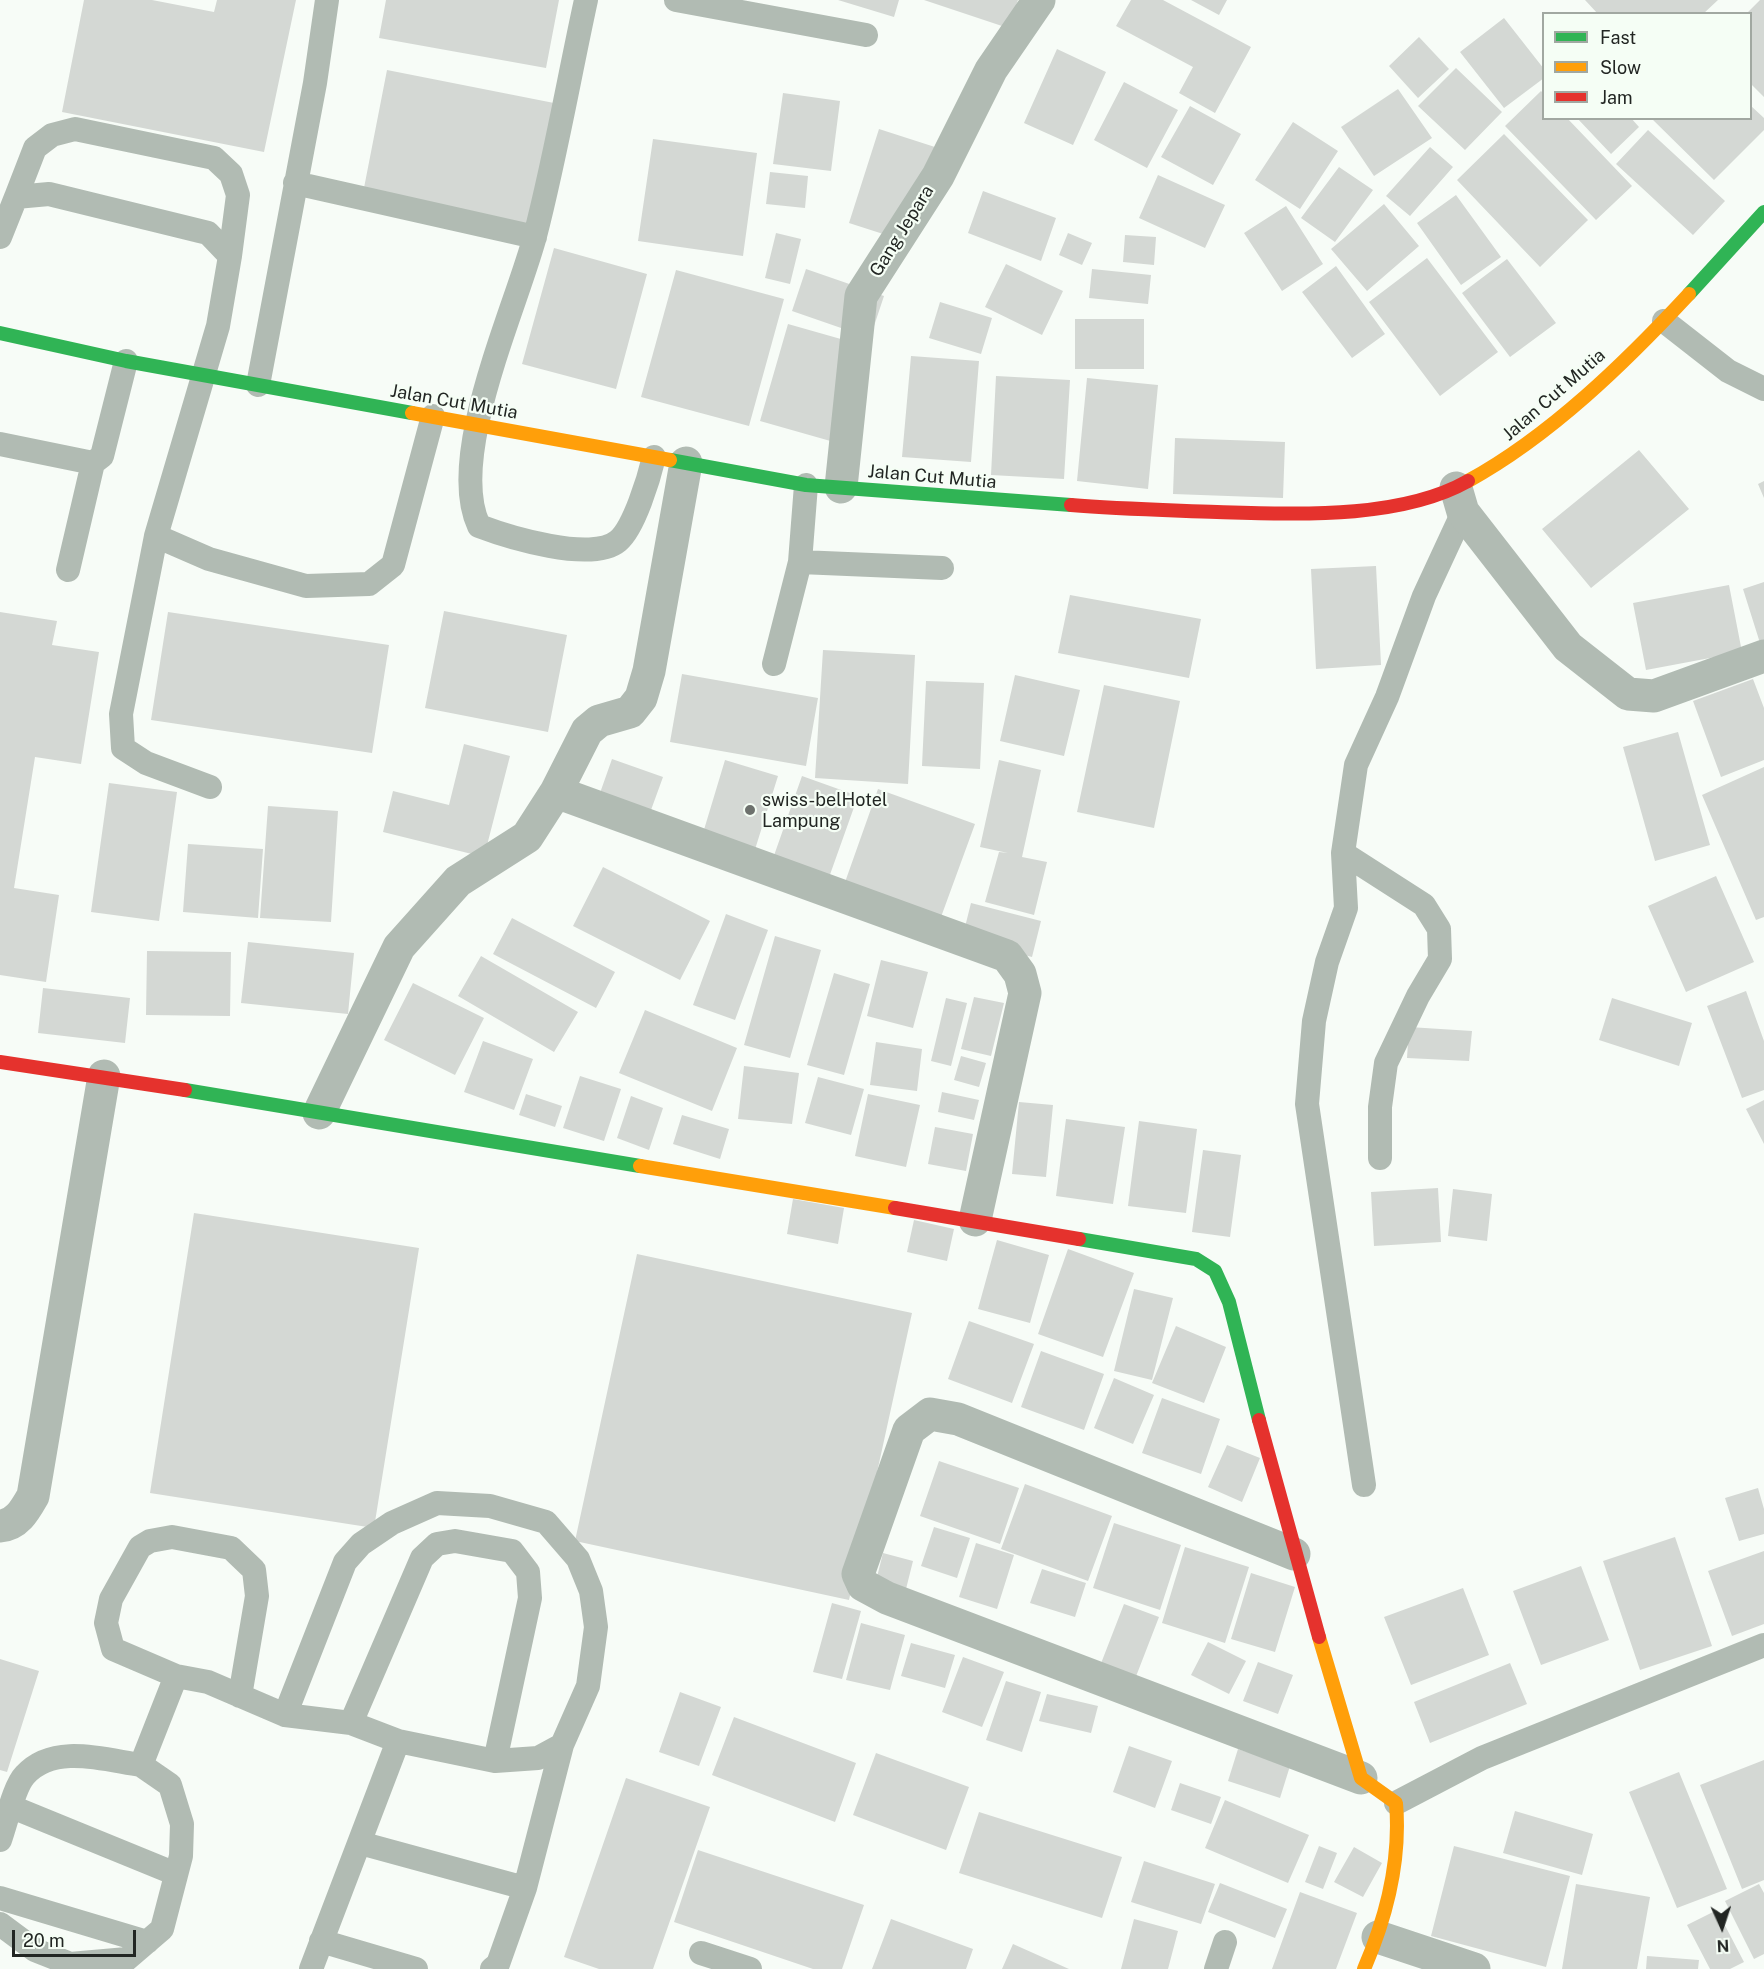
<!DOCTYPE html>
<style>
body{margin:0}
#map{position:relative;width:1764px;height:1969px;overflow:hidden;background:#f7fcf7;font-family:"Public Sans",sans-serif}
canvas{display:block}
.legend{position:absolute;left:1542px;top:12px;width:210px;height:108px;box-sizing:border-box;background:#f5fef5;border:2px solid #a1a8a1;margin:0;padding:8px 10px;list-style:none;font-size:18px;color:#222623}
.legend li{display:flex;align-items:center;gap:12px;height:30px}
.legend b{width:30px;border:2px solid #a1a8a1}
.north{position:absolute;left:1692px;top:1897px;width:60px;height:60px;-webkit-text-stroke:4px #f5fef5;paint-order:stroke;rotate:177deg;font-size:16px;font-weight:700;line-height:24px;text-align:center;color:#222623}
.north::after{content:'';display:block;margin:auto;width:21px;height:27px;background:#222623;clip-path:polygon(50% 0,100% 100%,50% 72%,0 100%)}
.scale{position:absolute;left:12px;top:1930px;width:124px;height:27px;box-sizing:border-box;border:3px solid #222623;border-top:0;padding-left:8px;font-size:18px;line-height:21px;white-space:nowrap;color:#222623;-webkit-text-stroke:4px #f5fef5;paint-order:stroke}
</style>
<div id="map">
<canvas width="1764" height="1969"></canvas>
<ul class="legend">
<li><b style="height:8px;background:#30b455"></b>Fast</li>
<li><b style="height:8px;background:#ff9f0a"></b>Slow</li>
<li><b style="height:8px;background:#e5322d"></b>Jam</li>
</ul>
<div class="north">N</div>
<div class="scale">20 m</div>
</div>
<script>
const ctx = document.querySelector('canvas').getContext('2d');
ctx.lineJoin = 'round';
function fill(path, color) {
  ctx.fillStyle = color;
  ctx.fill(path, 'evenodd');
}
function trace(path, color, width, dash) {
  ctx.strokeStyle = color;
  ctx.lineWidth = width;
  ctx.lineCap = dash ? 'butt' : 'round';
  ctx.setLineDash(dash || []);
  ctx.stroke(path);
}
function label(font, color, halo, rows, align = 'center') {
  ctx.font = font + ' "Public Sans",sans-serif';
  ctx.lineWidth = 4.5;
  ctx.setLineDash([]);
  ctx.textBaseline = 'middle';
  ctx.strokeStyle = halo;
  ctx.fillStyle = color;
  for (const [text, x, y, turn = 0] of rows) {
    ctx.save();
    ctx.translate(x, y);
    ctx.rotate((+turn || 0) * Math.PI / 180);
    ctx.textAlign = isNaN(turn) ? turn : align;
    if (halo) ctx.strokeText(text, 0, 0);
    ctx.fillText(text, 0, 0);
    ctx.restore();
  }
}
fill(new Path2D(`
 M84,0H152L214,12L217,0H296L264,152L62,112Z
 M386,0H559L546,68L379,38Z
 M838,0H899L894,17Z
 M924,0H1018L1008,28Z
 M1131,0H1163L1251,47L1215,113L1179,93L1193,67L1116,26Z
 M1191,0H1227L1219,15Z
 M1585,0H1718L1703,14H1598Z
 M1760,0H1764V97L1750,83V14H1746Z
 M1504,18L1544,69V78L1504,108L1460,52Z
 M1419,37L1449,69L1418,98L1389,66Z
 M1057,49L1106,72L1073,145L1024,123Z
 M1456,68L1502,112L1465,150L1418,106Z
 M387,70L554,103L530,225L363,193Z
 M1124,82L1178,110L1147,168L1094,140Z
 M1398,89L1432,138L1374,176L1341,127Z
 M1541,91L1544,94V118H1567L1632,186L1596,220L1505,126Z
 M783,93L840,101L831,171L773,164Z
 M1750,105L1764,118V130L1714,180L1651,118H1750Z
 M1190,106L1241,134L1213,185L1161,157Z
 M1577,118H1631L1639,127L1611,154Z
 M1293,122L1338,151L1300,209L1255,180Z
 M879,129L938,148L908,242L849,223Z
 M1648,130L1725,201L1693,235L1616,164Z
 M1504,134L1588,220L1540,267L1457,180Z
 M653,139L757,153L743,256L638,241Z
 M1430,147L1453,167L1410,216L1386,196Z
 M1339,167L1373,190L1335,242L1301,218Z
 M770,172L808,176L805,208L766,204Z
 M1158,175L1225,205L1205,248L1139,218Z
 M983,191L1056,218L1041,261L968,233Z
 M1456,195L1501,257L1461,285L1417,223Z
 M1384,204L1419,246L1367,291L1331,249Z
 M1286,206L1323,264L1282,291L1244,233Z
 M776,233L801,239L790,284L765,278Z
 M1068,233L1092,243L1082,265L1059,255Z
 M1125,235L1156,237L1154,265L1123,262Z
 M554,248L647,274L616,389L522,364Z
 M1427,258L1498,352L1440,396L1369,302Z
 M1507,259L1556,323L1510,357L1462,293Z
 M1006,264L1063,291L1042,335L985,307Z
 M1336,266L1385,334L1352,358L1302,292Z
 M806,269L884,296L870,338L792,311Z
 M1092,269L1151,275L1148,304L1089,298Z
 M676,270L784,299L749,426L641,397Z
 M940,302L992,318L981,354L929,338Z
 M1075,319H1144V369H1075Z
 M788,324L869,347L841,444L760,421Z
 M911,356L979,361L971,462L902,457Z
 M996,376L1070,380L1064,479L991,475Z
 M1087,378L1158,385L1148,489L1077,481Z
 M1175,438L1285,442L1283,498L1173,494Z
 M1639,450L1689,509L1591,588L1542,529Z
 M1764,481V498L1758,484Z
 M1376,566L1381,665L1316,669L1311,569Z
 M1764,582V642L1760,643L1743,589Z
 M1729,585L1742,652L1646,670L1633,603Z
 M1070,595L1201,619L1189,678L1058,653Z
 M444,611L567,635L548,732L425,708Z
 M0,612L57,621L52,645L99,652L81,764L35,757L14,888L59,895L46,982L0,975Z
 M168,612L389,645L372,753L151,720Z
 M823,650L915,655L908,784L815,778Z
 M682,674L818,698L806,766L670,742Z
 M1015,675L1080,690L1064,756L1000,741Z
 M1753,679L1764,708V760L1721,777L1693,701Z
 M926,681L984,683L980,769L922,766Z
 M1104,685L1180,701L1154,828L1077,812Z
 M1678,732L1710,845L1655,861L1623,747Z
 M464,744L510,756L484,857L383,832L393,791L449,805Z
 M612,759L663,777L651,810L600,793Z
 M725,760L778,776L752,859L700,843Z
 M999,760L1041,770L1022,857L1047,862L1034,915L985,902L999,852L1008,853L980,847Z
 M1764,767V917L1756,920L1702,795Z
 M802,776L858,796L827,883L771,864Z
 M109,783L177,792L159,921L91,912Z
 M878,789L975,824L941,917L844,885Z
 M268,806L338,811L331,922L260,918Z
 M188,844L263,849L258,918L183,912Z
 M603,867L710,921L680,980L573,926Z
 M1716,876L1754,962L1686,992L1648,906Z
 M971,903L1041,921L1032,957L962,939Z
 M726,914L768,930L735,1020L693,1005Z
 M512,918L615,972L596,1008L493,954Z
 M775,936L821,950L790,1058L744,1045Z
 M248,942L354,953L348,1014L241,1003Z
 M147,951L231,952L230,1016L146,1015Z
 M481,956L578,1012L554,1052L458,996Z
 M881,960L928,972L913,1028L867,1016Z
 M834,973L870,984L844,1075L807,1065Z
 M413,983L484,1018L455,1075L384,1040Z
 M43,988L130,998L125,1043L38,1033Z
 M1746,991L1764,1041V1090L1742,1098L1707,1006Z
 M974,997L1004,1003L991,1056L961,1049Z
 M946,998L967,1003L951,1066L931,1061Z
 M1612,998L1692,1023L1679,1066L1599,1040Z
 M645,1010L737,1048L712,1111L619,1073Z
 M1409,1027L1472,1031L1469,1061L1407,1058Z
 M483,1041L533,1059L514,1110L464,1092Z
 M876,1042L922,1049L917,1091L870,1085Z
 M961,1056L986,1063L979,1087L954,1080Z
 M744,1066L799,1073L792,1124L738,1119Z
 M580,1076L621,1089L604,1141L563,1128Z
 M818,1077L864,1089L851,1135L805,1123Z
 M942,1092L979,1100L974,1120L938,1112Z
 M526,1094L562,1106L555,1127L519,1115Z
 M868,1094L920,1105L906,1167L855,1156Z
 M631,1096L663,1108L649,1150L617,1138Z
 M1764,1100V1144L1746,1109Z
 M1019,1102L1053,1105L1046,1177L1012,1174Z
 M682,1115L729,1129L720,1159L673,1144Z
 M1066,1119L1125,1127L1113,1204L1056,1196Z
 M1139,1121L1197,1129L1186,1213L1128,1206Z
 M935,1127L973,1134L966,1171L928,1164Z
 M1203,1150L1241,1155L1230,1237L1192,1232Z
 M1438,1188L1441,1242L1374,1246L1371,1192Z
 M1453,1189L1492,1194L1487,1241L1448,1236Z
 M793,1199L844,1208L838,1244L787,1234Z
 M194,1213L419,1248L374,1528L150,1493Z
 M914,1220L954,1229L947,1261L907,1252Z
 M997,1240L1049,1255L1030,1323L978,1309Z
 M1068,1249L1134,1273L1103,1357L1038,1334Z
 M637,1254L912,1313L849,1600L575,1541Z
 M1134,1289L1173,1298L1152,1380L1114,1371Z
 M969,1321L1034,1344L1012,1403L948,1379Z
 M1176,1326L1226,1347L1204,1403L1152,1383Z
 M1041,1351L1104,1374L1084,1430L1021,1407Z
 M1114,1378L1154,1395L1133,1444L1094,1428Z
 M1162,1398L1220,1419L1201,1474L1142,1453Z
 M1227,1445L1260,1458L1242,1502L1208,1487Z
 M939,1461L1019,1488L1000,1544L920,1516Z
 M1025,1484L1112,1516L1088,1581L1001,1549Z
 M1758,1488L1764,1509V1534L1739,1541L1725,1498Z
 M1114,1523L1181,1545L1160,1610L1093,1588Z
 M934,1527L970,1538L957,1578L921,1566Z
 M1675,1537L1712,1646L1640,1670L1603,1561Z
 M976,1543L1014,1555L997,1609L959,1597Z
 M1185,1547L1249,1567L1225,1643L1162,1623Z
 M1764,1551V1624L1732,1636L1708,1571Z
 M883,1553L913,1561L906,1589L876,1581Z
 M1581,1566L1609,1640L1541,1665L1513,1591Z
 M1042,1569L1086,1583L1075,1617L1030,1603Z
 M1251,1573L1295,1587L1275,1652L1231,1639Z
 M1463,1588L1489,1655L1411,1685L1384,1617Z
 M832,1603L861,1611L842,1679L813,1672Z
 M1124,1604L1159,1617L1135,1679L1100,1666Z
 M861,1623L905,1635L890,1690L846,1680Z
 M1208,1642L1246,1661L1229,1694L1191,1675Z
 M911,1643L955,1655L945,1688L901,1676Z
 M963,1657L1004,1672L982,1727L942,1712Z
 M0,1659L39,1671L7,1772L0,1770Z
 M1258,1662L1293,1675L1278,1714L1243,1701Z
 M1510,1663L1527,1704L1430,1743L1414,1702Z
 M1006,1681L1041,1692L1022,1752L986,1740Z
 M680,1692L721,1707L699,1766L659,1752Z
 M1047,1694L1098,1706L1091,1733L1039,1721Z
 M734,1717L856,1763L835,1822L712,1775Z
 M1129,1746L1172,1761L1155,1808L1113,1792Z
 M1238,1749L1290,1766L1280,1798L1228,1781Z
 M876,1753L969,1787L946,1850L853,1815Z
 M1764,1760V1880L1742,1889L1700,1785Z
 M1679,1772L1727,1889L1677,1908L1629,1792Z
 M626,1778L710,1807L653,1969H599L564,1957Z
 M1180,1783L1221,1797L1211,1824L1171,1810Z
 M1225,1800L1309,1835L1288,1883L1205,1848Z
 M1515,1811L1593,1834L1582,1875L1503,1853Z
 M979,1812L1122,1857L1102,1918L959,1873Z
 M1319,1846L1337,1853L1323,1889L1305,1882Z
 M1454,1846L1570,1876L1546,1967L1431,1936Z
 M1354,1847L1382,1863L1363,1897L1334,1882Z
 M698,1850L864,1905L842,1969H813L674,1922Z
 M1144,1861L1215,1884L1201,1924L1131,1902Z
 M1220,1883L1287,1909L1275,1938L1208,1912Z
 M1576,1884L1650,1897L1637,1969H1562Z
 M1759,1884L1764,1893V1954L1754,1959L1725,1901Z
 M1300,1892L1357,1913L1336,1969H1272Z
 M1717,1910L1744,1962L1730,1969H1710L1687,1925Z
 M891,1919L973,1949L966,1969H872Z
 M1134,1919L1178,1931L1168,1969H1121Z
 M1013,1944L1069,1969H1002Z
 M1647,1956L1699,1960L1698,1969H1646Z`), '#d4d8d4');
trace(new Path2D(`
 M586,0C569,78 555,159 535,236C516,308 446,457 479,526C508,537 592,563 618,541C634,528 649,478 654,457
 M676,0L866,35
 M295,183L535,237
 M16,197L35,148L52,135L75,129L214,158L231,174L238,195L230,256
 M0,237L16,197L49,194L208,233L230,256L218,326L156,536L121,714L123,748L146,763L210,787
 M1664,321L1728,371L1764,389
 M258,385L315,83L327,0
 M0,444L93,463L102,456L126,361
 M156,536L209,559L306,586L369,584L393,565L433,416
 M800,562L942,568
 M68,570L93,463
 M774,664L800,562L806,485
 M1343,853L1424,905L1439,929L1440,959L1418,996L1386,1063L1380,1107V1158
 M1364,1485L1307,1104L1314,1021L1327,962L1346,908L1343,853L1356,765L1387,697L1424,596L1463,512
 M176,1676L113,1649L106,1623L111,1599L140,1547L150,1541L172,1537L231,1548L254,1570L257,1596L240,1696
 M285,1715L345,1562L361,1544L392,1523L437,1503L490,1506L546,1522L578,1559L591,1591L596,1627L588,1686L562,1745L538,1758L495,1761L398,1741
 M351,1723L422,1558L437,1544L455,1541L512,1551L528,1572L530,1598L495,1761
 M1396,1803L1482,1758L1764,1645
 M12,1807L176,1874
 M0,1840C6,1824 14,1786 25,1775C54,1743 105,1760 141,1765
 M360,1843L525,1888
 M0,1898L147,1942
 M0,1924L35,1950L70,1964L127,1959L162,1929L181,1856L182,1824L170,1785L141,1765L176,1676L208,1682L285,1715L351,1723L398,1741L311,1969
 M321,1941L416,1969
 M701,1953L750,1969
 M492,1969L498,1964L525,1888L562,1745
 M1216,1969L1225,1942`), '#b1bbb3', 24);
trace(new Path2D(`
 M841,487L861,296L938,176L991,70L1039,0
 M1456,488L1463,512L1568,647L1628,694L1654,696L1764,656
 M556,792L1007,956L1020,974L1025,993L975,1220
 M319,1113L399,947L458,881L527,837L556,792L587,731L599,721L630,712L641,698L649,671L686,463
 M0,1526C17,1525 25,1510 33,1496L104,1076
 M1294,1554L958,1419L930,1414L909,1430L858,1574L863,1585L887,1598L1361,1778
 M1378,1937L1474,1969`), '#b1bbb3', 33);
trace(new Path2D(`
 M1689,294L1764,212
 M0,333L126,361L412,413
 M670,460L806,485L1071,505
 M185,1090L640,1166
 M1079,1239L1196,1259L1215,1271L1229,1302L1259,1420`), '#30b455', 14);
trace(new Path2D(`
 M412,413L670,460
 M1468,481C1550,436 1625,363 1689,294
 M640,1166L895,1208
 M1319,1637L1361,1778L1396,1803C1401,1861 1387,1916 1364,1969`), '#ff9f0a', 14);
trace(new Path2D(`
 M1071,505C1119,509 1168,510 1217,512C1294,514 1399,520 1468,481
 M0,1062L185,1090
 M895,1208L1079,1239
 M1259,1420L1319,1637`), '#e5322d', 14);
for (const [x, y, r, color] of [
 [750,810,6,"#6d716d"]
]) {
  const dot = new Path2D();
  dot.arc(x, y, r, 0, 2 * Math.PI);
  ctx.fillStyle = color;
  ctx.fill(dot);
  trace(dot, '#f5fef5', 2);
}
label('18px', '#222623', '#f5fef5', [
 ["Gang Jepara",902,231,-58],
 ["Jalan Cut Mutia",1554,395,-41],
 ["Jalan Cut Mutia",454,402,10],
 ["Jalan Cut Mutia",932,477,5]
]);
label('18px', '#222623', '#f5fef5', [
 ["swiss-belHotel",762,800],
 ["Lampung",762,821]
], 'left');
</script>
